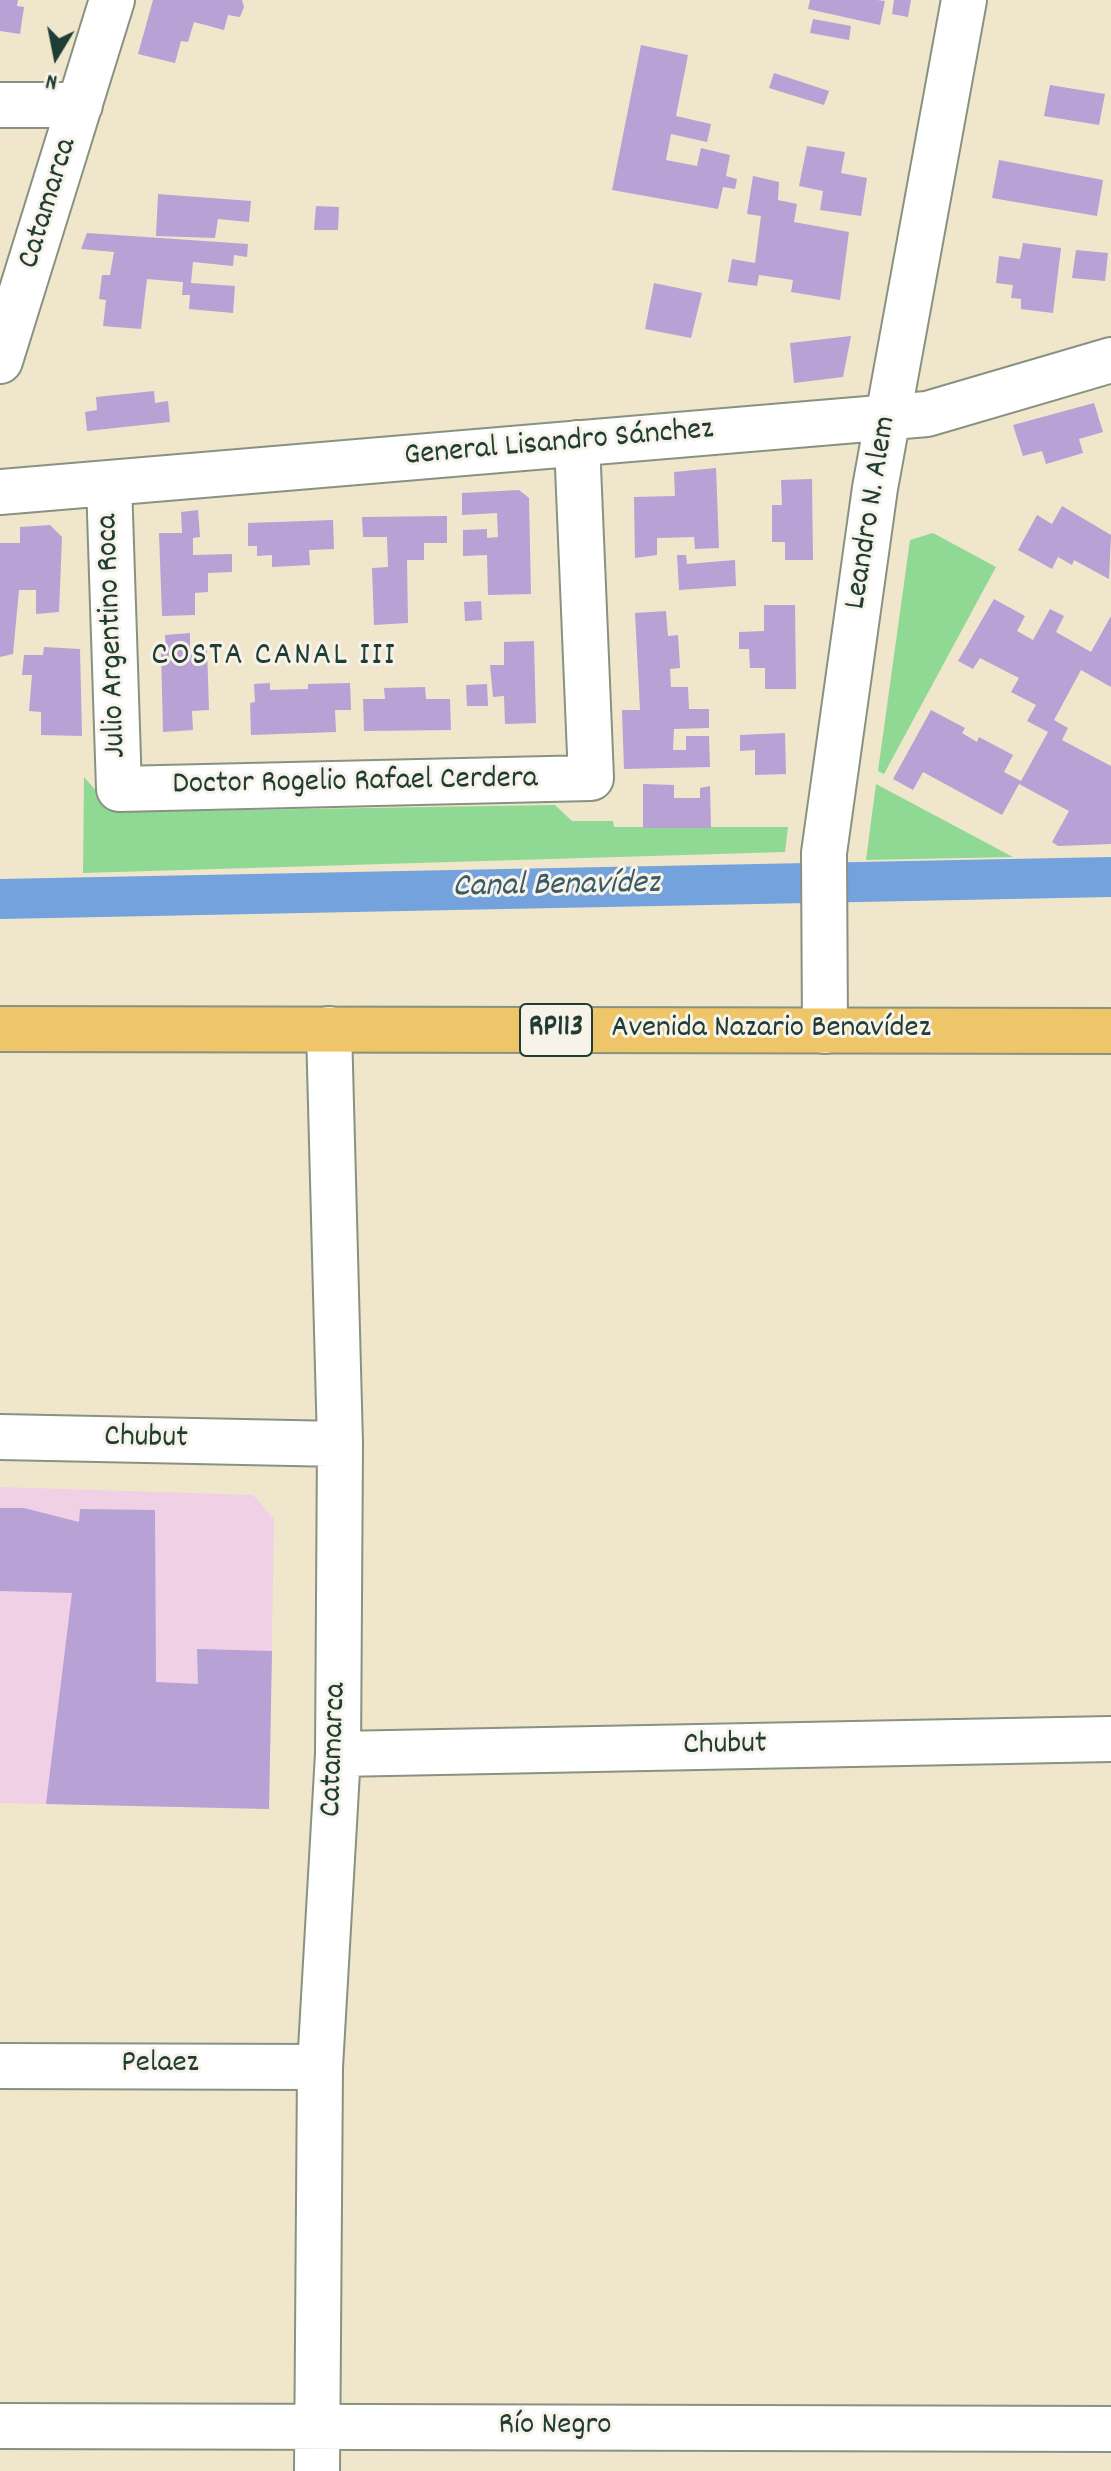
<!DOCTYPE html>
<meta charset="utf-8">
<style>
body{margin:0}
#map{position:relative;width:1111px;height:2471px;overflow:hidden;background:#f0e6cb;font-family:Dekko,sans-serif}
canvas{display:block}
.north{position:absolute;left:16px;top:16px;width:80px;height:80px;-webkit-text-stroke:6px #f7f3e8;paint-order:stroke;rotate:190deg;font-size:22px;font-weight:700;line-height:32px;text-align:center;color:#1f3d34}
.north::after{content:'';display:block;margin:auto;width:28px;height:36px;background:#1f3d34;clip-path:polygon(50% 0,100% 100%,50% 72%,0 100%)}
</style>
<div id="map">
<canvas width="1111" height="2471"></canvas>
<div class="north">N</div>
</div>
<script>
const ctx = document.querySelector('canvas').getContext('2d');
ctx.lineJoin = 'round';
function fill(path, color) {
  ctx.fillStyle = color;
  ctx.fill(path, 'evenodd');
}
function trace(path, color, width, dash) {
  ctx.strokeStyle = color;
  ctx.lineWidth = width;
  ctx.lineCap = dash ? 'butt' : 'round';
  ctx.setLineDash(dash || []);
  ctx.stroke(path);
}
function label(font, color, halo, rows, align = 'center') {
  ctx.font = font + ' Dekko,sans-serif';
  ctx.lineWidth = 6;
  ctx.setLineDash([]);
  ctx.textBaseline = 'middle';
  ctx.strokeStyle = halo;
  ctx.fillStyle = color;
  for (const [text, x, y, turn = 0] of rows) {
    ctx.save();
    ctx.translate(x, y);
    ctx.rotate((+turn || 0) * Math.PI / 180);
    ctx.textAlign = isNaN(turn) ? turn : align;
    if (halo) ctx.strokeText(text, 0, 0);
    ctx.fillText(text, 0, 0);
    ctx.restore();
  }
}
fill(new Path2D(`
 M0,1487L253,1495L274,1519L269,1809L0,1803Z`), '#f0d0e4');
fill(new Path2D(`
 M933,533L996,567L884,774L878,771L910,540Z
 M84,777L115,812L555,805L572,821H613L614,827H788L785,852L83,873Z
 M876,784L1013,857L866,860Z`), '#90d995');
trace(new Path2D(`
 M0,899L1111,877`), '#73a2dd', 40);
fill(new Path2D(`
 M0,0H18L17,6L24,7L20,34L0,31Z
 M153,0H242L244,7L240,17L228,15L224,30L194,22L188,42L181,41L175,63L138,54Z
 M810,0H877L885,1L880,25L808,9Z
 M894,0H911L908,17L892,14Z
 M813,19L851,26L849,40L810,33Z
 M641,45L688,55L676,116L711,124L707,142L671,134L666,160L697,166L701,148L730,155L726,176L737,179L735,189L723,187L718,209L612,190Z
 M774,73L829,91L824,105L769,88Z
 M1050,85L1105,94L1099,125L1044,116Z
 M807,146L845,152L841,173L867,178L861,216L820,210L823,191L799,186Z
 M999,160L1103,180L1097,216L992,198Z
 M753,176L779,182L778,200L797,204L794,222L849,232L840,300L791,292L793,280L759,275L757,286L728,282L732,259L755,263L761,216L747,214Z
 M158,194L251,201L249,222L218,219L215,238L156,236Z
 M316,206L339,207L338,230H314Z
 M87,233L248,244L247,257L234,255L233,266L193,262L191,283L235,286L233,313L189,309L190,295H182L183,282L147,279L141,329L103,326L106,300L99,299L102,275H110L114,252L81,249Z
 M1023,243L1061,248L1053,313L1021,309V299L1011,298L1013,285L996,283L999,256L1020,259Z
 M1076,250L1108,253L1105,281L1072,278Z
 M654,283L702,293L691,338L645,329Z
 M851,336L843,377L794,383L790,343Z
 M154,391L155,403L168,401L170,422L87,431L85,412L97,410L96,397Z
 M1094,403L1103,432L1079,439L1083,453L1046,464L1042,451L1023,456L1013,425Z
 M716,468L719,548L695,549L694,537L657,538V555L635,558L634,497L675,496L674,472Z
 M812,479L813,560H785V542H772V505H782L781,480Z
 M519,490L529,498L531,594L488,595L487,555L463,556V530L487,529V538L498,537L497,513L462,515V493Z
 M1062,506L1111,535L1109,579L1074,560L1072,565L1058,557L1052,569L1018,550L1037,515L1052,524Z
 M198,510L200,537L193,538V555L232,554V572L208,573V592L195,593V615L162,616L159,533H182L181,512Z
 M447,516V543H424V560H407L408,623L374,625L372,568L388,567L387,537H363L362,517Z
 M333,520L334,549L309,550L310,565L272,567V555L257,556V546H248V523Z
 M50,525L62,537L59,612L36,614V590H19L13,654L0,657V543H20V527Z
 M677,555H686L687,564L735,560L736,586L679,590Z
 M994,599L1025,616L1017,631L1033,640L1050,609L1064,616L1056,632L1091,652L1111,616V687L1081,670L1054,720L1068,728L1062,740L1111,766V844L1058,846L1052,842L1069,811L1019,784L1002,815L923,772L913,790L893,779L931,710L965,728L962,733L977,742L979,737L1013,755L1004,772L1021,781L1048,732L1027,721L1036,705L1011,692L1019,678L980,658L973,669L958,661Z
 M481,601L482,620L465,621L464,602Z
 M764,605H795L796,689H765V668H750L749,649H739V632L764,631Z
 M666,611L668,636L678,635L679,651L680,668L670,669L671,687H688L689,709H709V728L674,729L673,750H686V736H709L710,767L624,769L622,710H640L635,613Z
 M190,633V648H207L209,710L192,711L193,730L163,732L161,650H166L165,635Z
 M534,641L536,723L505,724L504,696L493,697L490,665H504V642Z
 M44,647L80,649L82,736L41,735V712L29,711L32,675H22L24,655H43Z
 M270,683V690L308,689V684L350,683L351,710H335L336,732L251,735L250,703L255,702L254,684Z
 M487,684L488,706H467L466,685Z
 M425,687L426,699H450L451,730L364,731L363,699H385L384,688Z
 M785,733L786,774L755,775V750L740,751V735Z
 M643,784L674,785V798H700V788L710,786L711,828H643Z
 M0,1508H24L79,1522L80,1509L155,1510L156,1682L198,1684L197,1649L272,1651L269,1809L46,1804L72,1593L0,1591Z`), '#b7a1d5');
const street = new Path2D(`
 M0,105H80
 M0,361L112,0
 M109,483L119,789L591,778L577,443
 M0,492L927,414L1111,360
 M825,1031L824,853L875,488L964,0
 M0,1437L340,1444
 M338,1754L1111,1739
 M0,2066L320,2067
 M0,2426L1111,2429
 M317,2471L320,2067L338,1754L340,1444L329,1029`);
const primary = new Path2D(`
 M0,1029L1111,1031`);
trace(street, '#889280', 48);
trace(primary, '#889280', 48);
trace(street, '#fff', 44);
trace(primary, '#eec569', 44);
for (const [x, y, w] of [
 [556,1030,72]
]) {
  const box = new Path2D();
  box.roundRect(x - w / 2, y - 26, w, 52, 6);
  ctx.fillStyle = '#f7f3e8';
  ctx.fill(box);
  trace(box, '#1f3d34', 2);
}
label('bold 30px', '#1f3d34', null, [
 ["RP113",556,1030]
]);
label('32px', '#1f3d34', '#f7f3e8', [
 ["Catamarca",50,204,-73],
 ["General Lisandro Sánchez",559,445,-5],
 ["Leandro N. Alem",873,513,-81],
 ["Julio Argentino Roca",114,636,-92],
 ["Doctor Rogelio Rafael Cerdera",355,784,-1],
 ["Avenida Nazario Benavídez",771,1031],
 ["Chubut",146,1440,1],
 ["Chubut",725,1747,-1],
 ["Catamarca",336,1750,-88],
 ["Pelaez",160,2066],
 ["Río Negro",555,2428]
]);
ctx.letterSpacing = '2px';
label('34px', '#1f3d34', '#f7f3e8', [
 ["COSTA CANAL III",274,658]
]);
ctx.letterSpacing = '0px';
label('italic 34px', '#385b67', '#f7f3e8', [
 ["Canal Benavídez",556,888,-1]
]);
</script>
